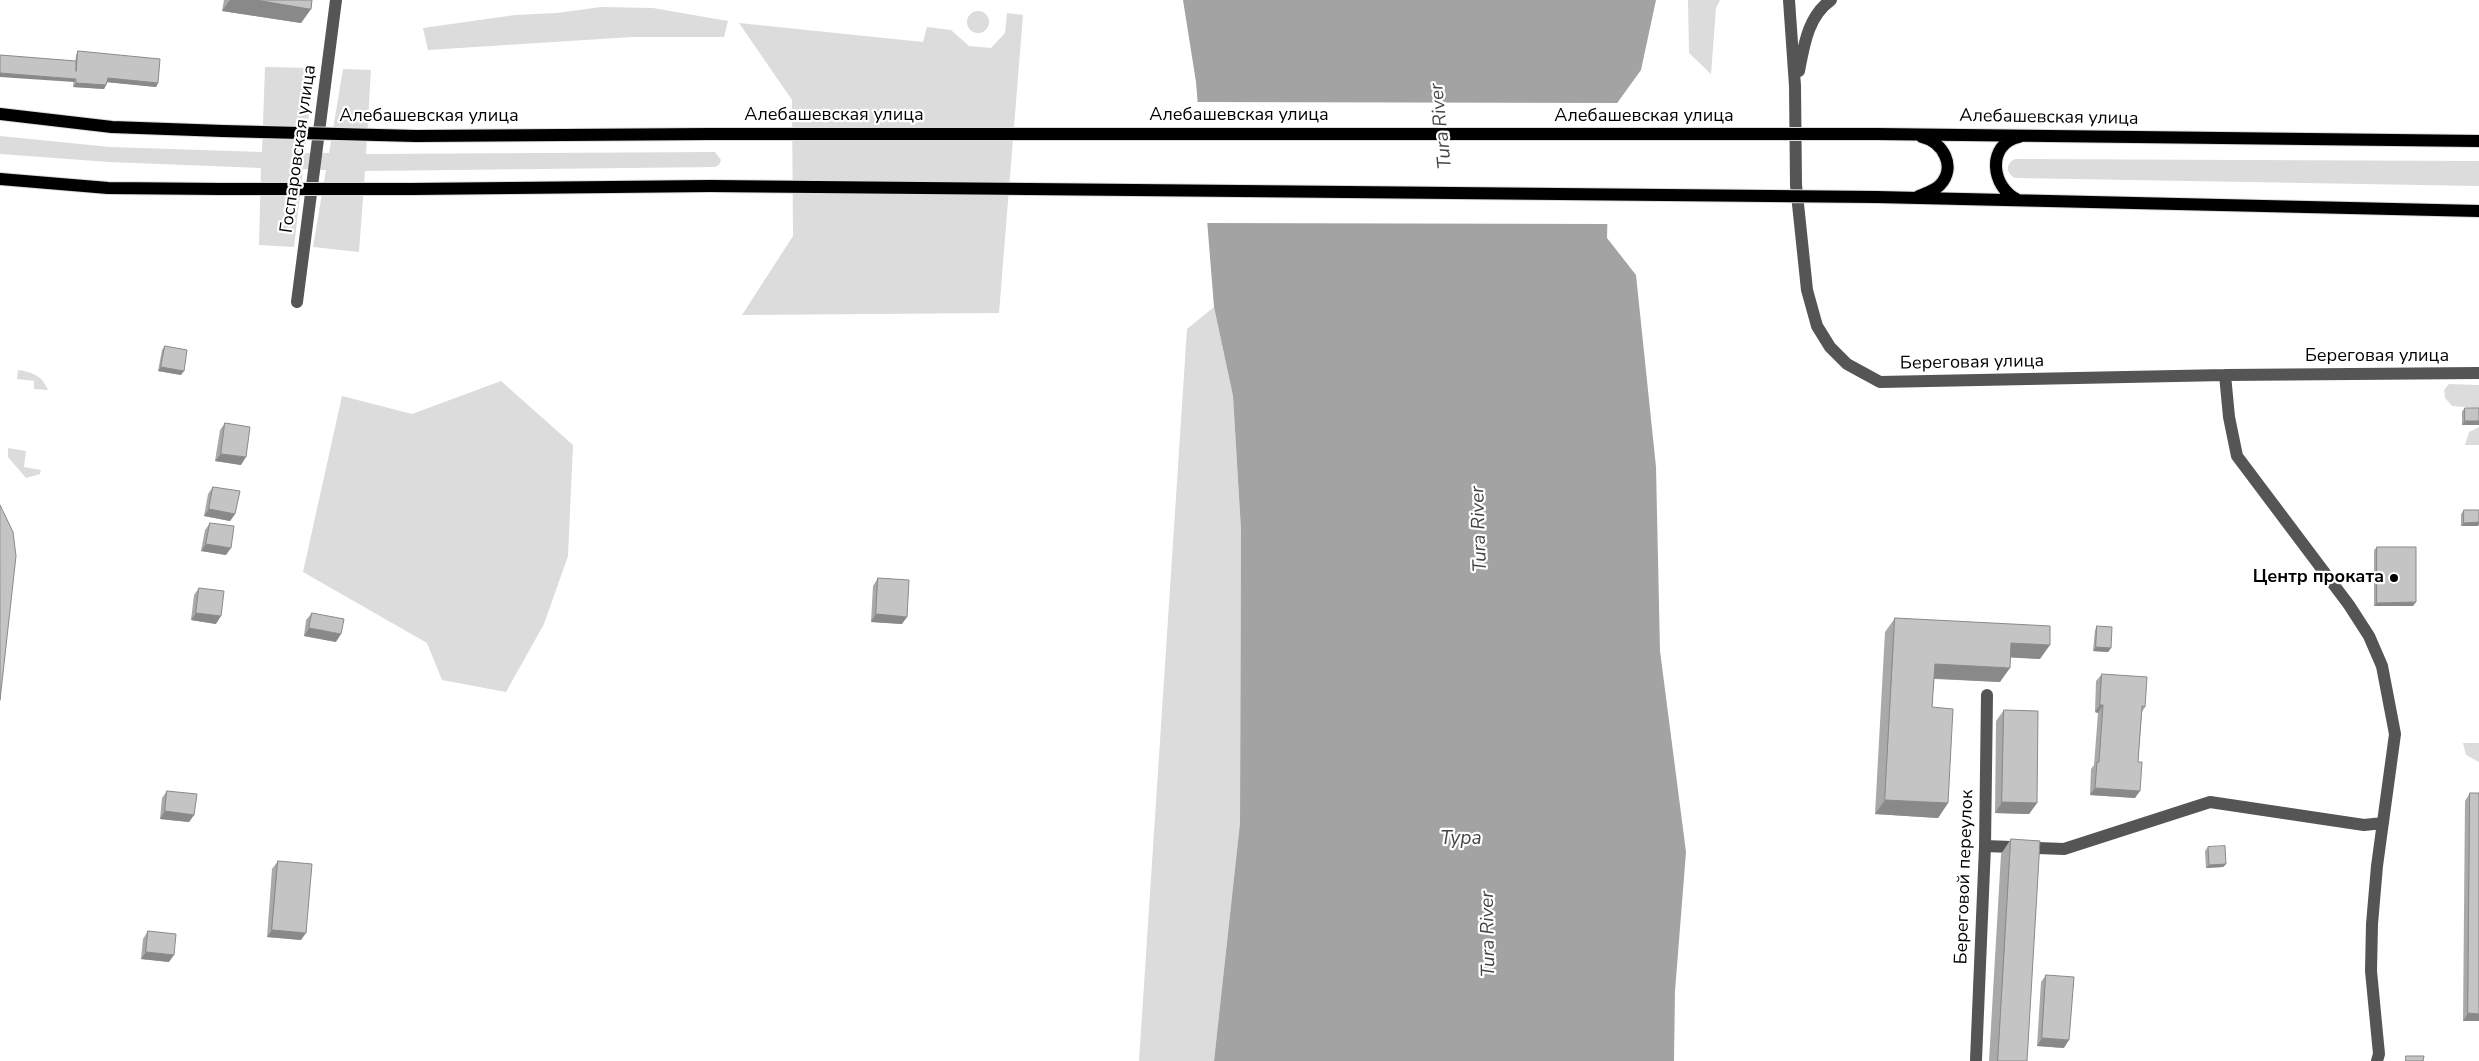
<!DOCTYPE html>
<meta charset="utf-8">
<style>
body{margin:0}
canvas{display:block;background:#fff}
</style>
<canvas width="2479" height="1061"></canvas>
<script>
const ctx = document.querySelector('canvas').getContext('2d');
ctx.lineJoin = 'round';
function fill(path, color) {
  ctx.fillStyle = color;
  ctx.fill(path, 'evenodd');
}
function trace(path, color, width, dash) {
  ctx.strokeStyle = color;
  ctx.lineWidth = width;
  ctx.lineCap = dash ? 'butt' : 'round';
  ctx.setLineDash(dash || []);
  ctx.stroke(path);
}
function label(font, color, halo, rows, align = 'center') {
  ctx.font = font + ' "Nunito Sans",sans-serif';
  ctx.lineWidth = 4.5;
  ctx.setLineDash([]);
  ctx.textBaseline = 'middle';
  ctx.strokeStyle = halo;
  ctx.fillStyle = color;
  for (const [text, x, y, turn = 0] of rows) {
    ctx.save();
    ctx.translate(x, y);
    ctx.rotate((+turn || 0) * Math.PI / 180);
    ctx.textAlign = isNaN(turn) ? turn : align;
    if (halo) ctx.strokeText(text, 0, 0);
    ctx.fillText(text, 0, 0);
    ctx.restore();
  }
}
fill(new Path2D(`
 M1688,0H1720L1716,8L1711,74L1689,53Z
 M601,7L653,8L728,21L724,37H632L428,50L423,28L515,15L557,13Z
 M967 22a11 11 0 1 1 22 0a11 11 0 1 1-22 0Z
 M1007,13L1023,15L999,313L742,315L793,236L792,100L739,23L923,42L927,27L951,30L969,46L991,48L1005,33Z
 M265,67L314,68L305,153H329L343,69L371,70L366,154L715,152L721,160L719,165L715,167L365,171L359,252L313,247L326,170L303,169L294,247L259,245L261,168L109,162L0,154V136L110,147L262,152Z
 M2015,159L2479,161V186L2015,178C2006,173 2005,164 2015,159Z
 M1214,307L1233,396L1241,530L1240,823L1214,1061H1139L1187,329Z
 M18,370C32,372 43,376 48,390L34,389V381L17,379Z
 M501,381L573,445L568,556L544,624L506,692L442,680L427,643L303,572L342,396L412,414Z
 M2449,384L2479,385V408L2452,406L2445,398L2444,390Z
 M2479,427V445H2465L2469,432Z
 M8,448L26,451L24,467L41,470L40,474L26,478L8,457Z
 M2463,743H2479V762L2466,755Z`), '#dcdcdc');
fill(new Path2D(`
 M1183,0H1656L1641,70L1610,113L1607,238L1636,275L1656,467L1660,651L1686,852L1675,991L1674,1061H1214L1240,823L1241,530L1233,396L1214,307L1196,82Z`), '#a3a3a3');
fill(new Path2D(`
 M1195,102L1620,103L1613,113L1609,224L1205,223Z`), '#fff');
const major = new Path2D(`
 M0,114L112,127L223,131
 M1877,134L2479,141
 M416,136L710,134
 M0,179L108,188L221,189
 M411,189L710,186
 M1919,196C1926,193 1934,191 1940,185C1957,167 1943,142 1922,137
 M1876,197L2479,211
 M2018,200C1991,188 1986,144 2019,137`);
trace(major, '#dbdbdb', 14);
trace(new Path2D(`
 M1789,0L1795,86L1796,185L1807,290L1817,326L1830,347L1847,364L1880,382L2225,375L2479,373
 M1799,71C1804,45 1808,16 1831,0
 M297,302L336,0
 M2225,375L2229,417L2237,456L2349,605L2369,636L2382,666L2395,734L2377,866L2372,924L2371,971L2379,1054L2377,1061
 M1985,846L2064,849L2210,802L2364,825L2383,823
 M1976,1060L1985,846L1987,695`), '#555', 12);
trace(major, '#000', 12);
const majorBridge = new Path2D(`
 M223,131L416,136
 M710,134H1877
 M710,186L1876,197
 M221,189H411`);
trace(majorBridge, '#dbdbdb', 14, []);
trace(majorBridge, '#000', 12);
fill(new Path2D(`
 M224,0H312L311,9L301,23L222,11Z
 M78,51L158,83L156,87L107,82L106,85L104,89L73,87L76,55Z
 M165,346L181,375L158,371L162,350Z
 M2465,408L2479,425H2462V411Z
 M225,423L241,465L215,461L220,430Z
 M213,487L235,514L230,521L204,516L208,494Z
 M2464,510H2479V525L2478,526H2461V514Z
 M210,523L226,555L201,551L205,530Z
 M2377,547L2413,606H2374V550Z
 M878,578L902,624L871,622L873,586Z
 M199,588L216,624L191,620L194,595Z
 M312,613L336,642L304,636L306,620Z
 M1895,618L2040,659L2010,657L2000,682L1934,679L1932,707L1948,803L1938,818L1875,814L1885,632Z
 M2097,626L2111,648L2108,652L2093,651L2095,630Z
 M2102,674L2145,707L2142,712L2135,798L2090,795L2091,769L2094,765L2098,713L2095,712L2096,681Z
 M2004,710L2037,803L2029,814L1995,813L1996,721Z
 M167,791L194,815L189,822L160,819L162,798Z
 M2470,793H2479V1021H2463L2465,801Z
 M2011,839L2027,1061H1989L2001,854Z
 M2208,847L2226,864L2223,867L2206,868L2205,851Z
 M278,861L301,940L267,937L272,869Z
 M148,931L169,962L141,959L143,939Z
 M2046,975L2064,1048L2037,1046L2041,982Z`), '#a9a9a9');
fill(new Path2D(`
 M230,0H256L311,9L301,23L222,11Z
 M0,73L76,79L74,82L0,77Z
 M108,78L158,83L156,87L105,82Z
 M76,83L106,85L104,89L73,87Z
 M161,367L184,371L181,375L158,371Z
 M2465,421H2479V425H2462Z
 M221,454L246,457L241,465L215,461Z
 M209,509L235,514L230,521L204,516Z
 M2479,522L2478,526H2461L2464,523Z
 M206,544L231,548L226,555L201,551Z
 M2416,602L2413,606H2374L2377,603Z
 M196,613L221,616L216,624L191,620Z
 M876,614L907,617L902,624L871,622Z
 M309,628L341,634L336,642L304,636Z
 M2011,643L2050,645L2040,659L2001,657Z
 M2096,647L2111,648L2108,652L2093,651Z
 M1935,664L2010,668L2000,682L1925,678Z
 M2100,705H2103L2098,713L2095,712Z
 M2095,788L2140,791L2135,798L2090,795Z
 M1885,800L1948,803L1938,818L1875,814Z
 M2002,802L2037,803L2029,814L1995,813Z
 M165,811L194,815L189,822L160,819Z
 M2226,864L2223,867L2206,868L2209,865Z
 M272,930L306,933L301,940L267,937Z
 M146,952L174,955L169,962L141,959Z
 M2468,1013L2479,1014V1021H2463Z
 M2042,1038L2069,1040L2064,1048L2037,1046Z`), '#898989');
const building = new Path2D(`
 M256,0H312L311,9Z
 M78,51L160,59L158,83L108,78L106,85L76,83V79L0,73V55L76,61V71Z
 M165,346L187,350L184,371L161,367Z
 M2465,408H2479V421H2465Z
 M225,423L250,427L246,457L221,454Z
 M213,487L240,491L235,514L209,509Z
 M0,505L13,532L16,556L0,700Z
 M2464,510H2479V522L2464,523Z
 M210,523L234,526L231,548L206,544Z
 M2377,547H2416V602L2377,603Z
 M878,578L909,580L907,617L876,614Z
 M199,588L224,591L221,616L196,613Z
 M312,613L344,619L341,634L309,628Z
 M1895,618L2050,626V645L2011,643L2010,668L1935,664L1932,707L1953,709L1948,803L1885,800Z
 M2097,626L2112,627L2111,648L2096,647Z
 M2102,674L2147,677L2145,707L2142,706L2138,762H2142L2140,791L2095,788L2097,762H2099L2103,705H2100Z
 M2004,710L2038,711L2037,803L2002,802Z
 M167,791L197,794L194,815L165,811Z
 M2470,793H2479V1014L2468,1013Z
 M2011,839L2040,841L2027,1061H1998Z
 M2225,846L2226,864L2209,865L2208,847Z
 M278,861L312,864L306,933L272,930Z
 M148,931L176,934L174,955L146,952Z
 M2046,975L2074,977L2069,1040L2042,1038Z
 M2406,1056H2424L2423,1061H2406Z`);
fill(building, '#c4c4c4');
trace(building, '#898989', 1);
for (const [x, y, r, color] of [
 [2394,578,5,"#000"]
]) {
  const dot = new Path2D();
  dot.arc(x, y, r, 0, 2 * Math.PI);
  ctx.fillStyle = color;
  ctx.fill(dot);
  trace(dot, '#fff', 2);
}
label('18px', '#000', '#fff', [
 ["Алебашевская улица",834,116],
 ["Алебашевская улица",1239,116],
 ["Алебашевская улица",429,117],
 ["Алебашевская улица",1644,117],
 ["Алебашевская улица",2049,118,1],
 ["Госпаровская улица",299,149,-82],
 ["Береговая улица",2377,357],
 ["Береговая улица",1972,363,-1],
 ["Береговой переулок",1965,877,-88]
]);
label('bold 18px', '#000', '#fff', [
 ["Центр проката",2384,578]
], 'right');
label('italic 19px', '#444', '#fff', [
 ["Tura River",1442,126,-96],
 ["Tura River",1480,529,-92],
 ["Тура",1461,839],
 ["Tura River",1489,934,-91]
]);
</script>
